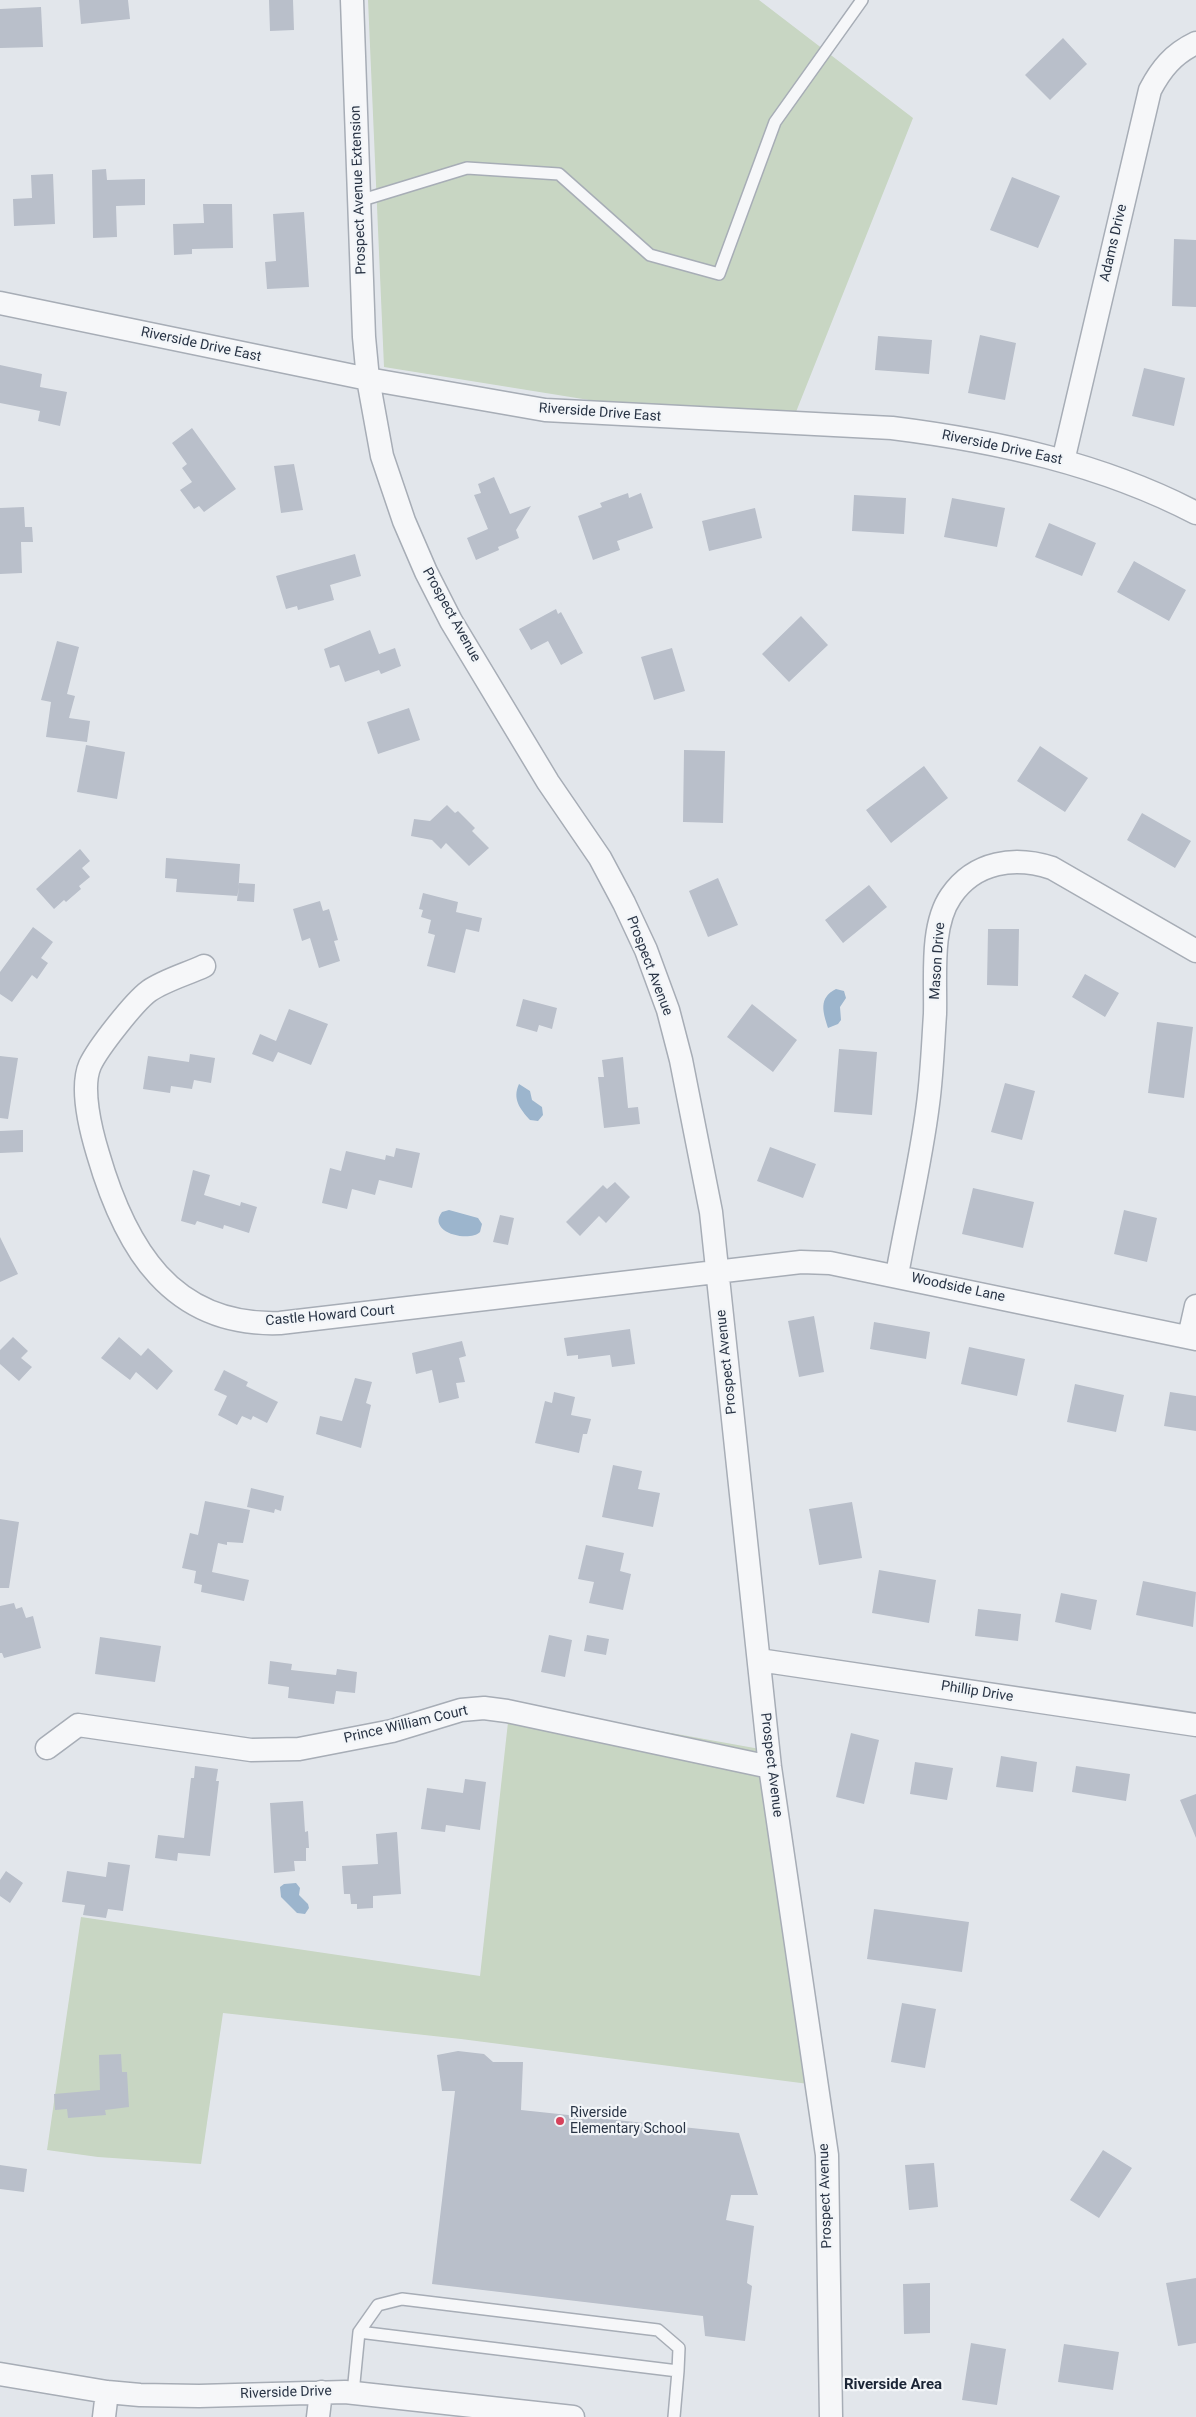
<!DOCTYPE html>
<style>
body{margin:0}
canvas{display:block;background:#e2e6eb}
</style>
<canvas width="1196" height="2417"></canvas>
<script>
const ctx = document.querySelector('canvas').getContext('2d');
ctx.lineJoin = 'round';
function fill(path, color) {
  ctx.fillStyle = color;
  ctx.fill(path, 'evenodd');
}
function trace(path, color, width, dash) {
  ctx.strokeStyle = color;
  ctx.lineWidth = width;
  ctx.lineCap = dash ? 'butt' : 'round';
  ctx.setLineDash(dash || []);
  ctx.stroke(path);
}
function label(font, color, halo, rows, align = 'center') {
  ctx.font = font + ' Roboto,sans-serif';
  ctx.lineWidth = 4.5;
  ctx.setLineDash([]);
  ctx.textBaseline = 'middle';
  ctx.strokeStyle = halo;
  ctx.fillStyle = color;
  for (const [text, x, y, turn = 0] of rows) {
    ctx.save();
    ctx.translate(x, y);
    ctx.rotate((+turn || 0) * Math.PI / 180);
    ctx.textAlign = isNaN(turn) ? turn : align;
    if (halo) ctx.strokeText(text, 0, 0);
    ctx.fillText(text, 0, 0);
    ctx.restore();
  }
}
fill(new Path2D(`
 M368,0H759L913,118L788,432L384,367Z
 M510,1704L771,1751L824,2086L461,2039L223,2013L201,2164L98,2157L47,2150L81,1917L480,1976Z`), '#c8d6c3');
fill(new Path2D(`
 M836,989L844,991L846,998L840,1007L841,1020L838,1024L828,1028C823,1012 818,998 836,989Z
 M519,1084L530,1091L532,1100L542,1107L543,1115L538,1121L530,1120C520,1109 512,1099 519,1084Z
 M449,1210L478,1218L482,1224L480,1232C469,1243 426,1232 442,1212Z
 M296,1883L300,1888L299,1895L308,1904L309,1908L305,1914L297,1913L281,1897L280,1887L284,1884Z`), '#9cb5cd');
fill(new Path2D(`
 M79,0H128L130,19L81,24Z
 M269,0H293L294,30L270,31Z
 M41,7L43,47L0,48V9Z
 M1063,38L1087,64L1050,100L1025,75Z
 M106,169L107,180L145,179V205L116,206L117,237L93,238L92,170Z
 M53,174L55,224L14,226L13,199L32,198L31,175Z
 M1012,177L1060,196L1038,248L990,230Z
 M203,204H232L233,248L192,249V254L174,255L173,224L204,223Z
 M304,212L309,287L267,289L265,262L276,261L273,214Z
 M1174,239L1196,240V307L1172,306Z
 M980,335L1016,343L1005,400L968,393Z
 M878,336L932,340L929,374L875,370Z
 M0,365L42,374L40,387L67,392L60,426L38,421L40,411L0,403Z
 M1144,368L1185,378L1174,426L1132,416Z
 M192,428L236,489L204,512L199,506L194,509L180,490L192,482L182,468L187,464L172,443Z
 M294,464L303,510L281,513L274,466Z
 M494,477L510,514L531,506L516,530L519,538L498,547L499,550L476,560L467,538L488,529L474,495L481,493L478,484Z
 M628,493L629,498L641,493L653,528L617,541L620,550L593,560L578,516L602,507L600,503Z
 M854,495L906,498L904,534L852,531Z
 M952,498L1005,508L997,547L944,537Z
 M24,507L25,527H32L33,542H21L22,573L0,574V508Z
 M755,508L762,538L709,551L702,521Z
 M1049,523L1096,543L1082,576L1035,557Z
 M355,554L361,576L330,585L334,600L298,610L297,606L286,609L276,576Z
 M1134,561L1186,590L1169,621L1117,592Z
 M556,609L558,614L561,612L583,653L561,665L548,641L531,650L519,629Z
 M801,616L828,645L789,682L762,654Z
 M370,630L379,654L395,648L401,666L381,674L379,670L345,682L339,665L330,668L324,649Z
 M57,641L79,647L67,694L75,696L69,718L90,721L87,742L46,737L51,702L41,700Z
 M672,648L685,691L654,700L641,657Z
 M409,708L420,740L378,754L367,722Z
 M86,745L125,752L117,799L77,792Z
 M1040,746L1088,778L1065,812L1017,781Z
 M684,750L725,751L723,823L683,822Z
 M924,766L948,798L891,843L866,810Z
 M447,805L455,813L458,811L475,828L472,831L489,848L469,866L446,843L441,849L432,840L411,836L414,819L430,821Z
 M1142,813L1191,841L1175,868L1127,840Z
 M80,849L90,861L82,868L90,877L79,886L81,889L66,902L64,900L54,909L36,889Z
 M166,858L240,864L238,896L176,892L177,879L165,878Z
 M718,878L738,925L708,937L689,891Z
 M239,883L255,884L254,902L237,901Z
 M869,885L887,907L843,943L825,920Z
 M423,893L458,902L456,912L482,918L479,932L466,929L455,973L427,966L435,935L428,933L431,920L421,917L423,910L419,909Z
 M320,901L323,911L329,909L338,940L334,941L340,961L319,968L310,938L302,941L293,909Z
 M33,927L53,942L41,958L48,963L37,979L32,975L12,1002L0,994V972Z
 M988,929H1019L1018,986L987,985Z
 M1085,974L1119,993L1105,1017L1072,997Z
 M523,999L557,1008L552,1029L539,1025L537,1032L516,1026Z
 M752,1004L797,1040L773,1072L727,1037Z
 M289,1009L328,1024L311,1065L278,1052L273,1062L252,1054L260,1034L276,1041Z
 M1157,1022L1193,1027L1184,1098L1148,1093Z
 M839,1049L877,1052L872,1115L834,1112Z
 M190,1054L215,1058L211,1083L194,1080L192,1089L171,1086L170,1093L143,1089L148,1056L189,1062Z
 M0,1056L18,1058L8,1119L0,1118Z
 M623,1057L628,1108L638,1107L640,1124L604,1128L598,1077H604L602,1060Z
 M1005,1083L1035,1091L1022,1140L991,1132Z
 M23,1130V1152L0,1153V1131Z
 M770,1147L816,1164L803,1198L757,1181Z
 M396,1148L420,1153L412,1188L379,1180L375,1195L352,1189L347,1209L322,1203L330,1168L341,1171L346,1151L385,1160L386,1155L394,1157Z
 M193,1170L210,1175L204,1195L240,1206L241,1202L257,1207L249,1233L224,1225L223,1229L197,1221L195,1225L181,1221Z
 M615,1182L630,1197L606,1223L599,1216L580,1236L566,1222L603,1185L607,1189Z
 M973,1188L1034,1202L1023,1248L962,1234Z
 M1124,1210L1157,1218L1147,1262L1114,1254Z
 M500,1215L514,1218L508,1245L493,1242Z
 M0,1237L18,1274L0,1282Z
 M814,1316L824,1372L799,1377L788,1321Z
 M874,1322L930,1332L926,1359L870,1349Z
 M630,1329L635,1364L612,1367L610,1355L578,1359V1355L567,1356L564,1338Z
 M13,1337L28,1351L21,1358L32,1367L19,1381L0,1364V1350Z
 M119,1337L141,1356L148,1348L173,1371L157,1390L136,1372L130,1380L101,1358Z
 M462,1341L466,1356L459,1358L465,1382L456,1383L459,1398L439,1403L432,1370L416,1374L412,1353Z
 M969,1347L1025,1359L1017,1396L961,1384Z
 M224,1370L248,1382L246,1386L278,1402L267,1423L253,1416L251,1420L242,1416L237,1425L218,1415L227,1396L214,1390Z
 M355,1378L372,1382L366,1403L371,1405L361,1448L316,1434L320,1416L342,1421Z
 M1075,1384L1124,1395L1116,1432L1067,1422Z
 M554,1392L575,1397L571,1415L591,1419L587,1434H583L579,1453L535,1443L545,1401L552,1403Z
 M1170,1392L1196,1396V1431L1164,1426Z
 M613,1465L642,1471L638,1489L660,1493L653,1527L602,1517Z
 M251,1488L284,1496L281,1511L275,1509L274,1513L247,1507Z
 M205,1501L250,1510L243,1543L227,1542V1545L218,1543L212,1572L249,1580L244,1601L201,1592L202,1585L194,1583L196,1571L182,1568L190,1533L198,1535Z
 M852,1502L862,1558L819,1565L809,1509Z
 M0,1519L19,1522L9,1588H0Z
 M586,1545L624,1553L620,1571L631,1574L623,1610L589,1603L594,1582L578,1579Z
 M879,1570L936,1580L929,1623L872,1613Z
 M1143,1581L1196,1592L1193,1627L1136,1615Z
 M1061,1593L1097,1600L1091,1630L1055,1622Z
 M14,1603L16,1609L22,1607L26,1618L33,1616L41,1648L4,1658L2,1653H0V1606Z
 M978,1609L1021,1614L1018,1641L975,1636Z
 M549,1635L572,1640L565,1677L541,1672Z
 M587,1635L609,1639L606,1655L584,1651Z
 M100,1637L161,1646L155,1682L95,1674Z
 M270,1661L292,1664L291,1670L336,1675L337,1669L357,1672L355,1693L336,1691L334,1704L288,1698L289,1687L268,1684Z
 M851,1733L879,1740L864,1804L836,1797Z
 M1001,1756L1037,1762L1033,1792L996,1787Z
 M915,1762L953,1768L947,1800L910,1794Z
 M195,1766L218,1769L216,1781H219L210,1856L178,1853L177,1861L155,1858L158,1835L184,1838L191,1778H194Z
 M1076,1766L1130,1774L1126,1801L1072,1792Z
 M465,1779L486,1782L480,1830L446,1825L445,1832L421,1829L427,1788L463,1793Z
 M1196,1794V1838L1180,1800Z
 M303,1801L305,1832L308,1831L309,1848H306V1861H294L295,1871L274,1873L270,1803Z
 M397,1832L401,1894L373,1896V1908L357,1909V1904H351L350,1894H344L342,1866L378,1864L376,1834Z
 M108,1862L130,1865L123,1911L108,1909L106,1918L83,1915L85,1905L62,1902L67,1871L106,1877Z
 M6,1871L23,1883L10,1903L0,1896V1880Z
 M874,1909L969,1922L962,1972L867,1959Z
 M902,2003L936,2009L925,2068L891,2062Z
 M458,2051L484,2054L493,2062H523L521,2110L739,2133L758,2195H731L726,2220L754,2226L747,2283L752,2286L745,2341L705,2336L703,2316L432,2284L455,2091H442L437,2055Z
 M121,2054L122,2072H127L129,2107L105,2110L106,2115L68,2118L67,2109L55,2110L54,2094L100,2090L99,2055Z
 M1103,2150L1132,2168L1099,2218L1070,2200Z
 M934,2163L938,2207L909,2210L905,2165Z
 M0,2165L27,2169L24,2192L0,2189Z
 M1196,2278V2343L1178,2346L1166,2283Z
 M930,2283V2333L904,2334L903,2284Z
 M971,2343L1006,2349L997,2405L962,2400Z
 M1064,2344L1119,2352L1113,2390L1058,2382Z`), '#b9bfca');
const service = new Path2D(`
 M359,201L467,168L559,174L650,255L719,274L775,122L862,0
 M359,2332L378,2305L402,2299L658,2330L679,2348L678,2371
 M353,2393L359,2332L678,2371L674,2417`);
const minor = new Path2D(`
 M352,0L364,337L368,379L382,456L404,521L426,572L451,621L548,782L600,858L624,903L646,950L668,1010L681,1060L711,1212L770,1767L827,2155L831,2417
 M0,303L368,379L545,410L892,428C996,441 1102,464 1196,513
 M1063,461L1150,90C1161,69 1173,54 1196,43
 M204,966C187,974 165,980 149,991C134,1002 98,1048 90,1065C80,1088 91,1131 98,1154C125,1247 171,1327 280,1323L801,1262L830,1263L1196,1339
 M897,1275C907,1218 921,1161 928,1104C932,1074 933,1044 935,1014C936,978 930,926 951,896C975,861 1015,856 1052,868L1196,951
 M1189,1337L1196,1306
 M759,1660L1196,1725
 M47,1748L78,1725L251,1750L299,1749L392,1731L461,1710L484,1708L507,1711L770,1767
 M0,2374L107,2392L140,2395L199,2396L345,2392L573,2417
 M104,2417L107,2392
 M318,2417L321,2392`);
trace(service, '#a7adb6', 14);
trace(minor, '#a7adb6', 25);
trace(service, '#f6f7f9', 11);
trace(minor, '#f6f7f9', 22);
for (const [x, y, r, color] of [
 [560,2121,5,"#d6425b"]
]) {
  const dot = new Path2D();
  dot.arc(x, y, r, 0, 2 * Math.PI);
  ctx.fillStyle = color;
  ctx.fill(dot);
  trace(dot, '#f2f5f8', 2);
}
label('14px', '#293445', '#f2f5f8', [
 ["Prospect Avenue Extension",359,190,-92],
 ["Adams Drive",1114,243,-77],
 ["Riverside Drive East",201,345,12],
 ["Riverside Drive East",600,413,4],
 ["Riverside Drive East",1002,448,12],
 ["Prospect Avenue",451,615,61],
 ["Mason Drive",938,961,-86],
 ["Prospect Avenue",649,966,69],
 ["Woodside Lane",958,1288,12],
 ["Castle Howard Court",330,1316,-5],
 ["Prospect Avenue",727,1362,-96],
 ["Phillip Drive",977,1692,9],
 ["Prince William Court",406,1725,-13],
 ["Prospect Avenue",771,1765,83],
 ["Prospect Avenue",826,2196,-92],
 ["Riverside Drive",286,2393,-2]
]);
label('14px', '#293445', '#f2f5f8', [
 ["Riverside",570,2113],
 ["Elementary School",570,2129]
], 'left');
label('bold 15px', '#1b2536', '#f2f5f8', [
 ["Riverside Area",893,2385]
]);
</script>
